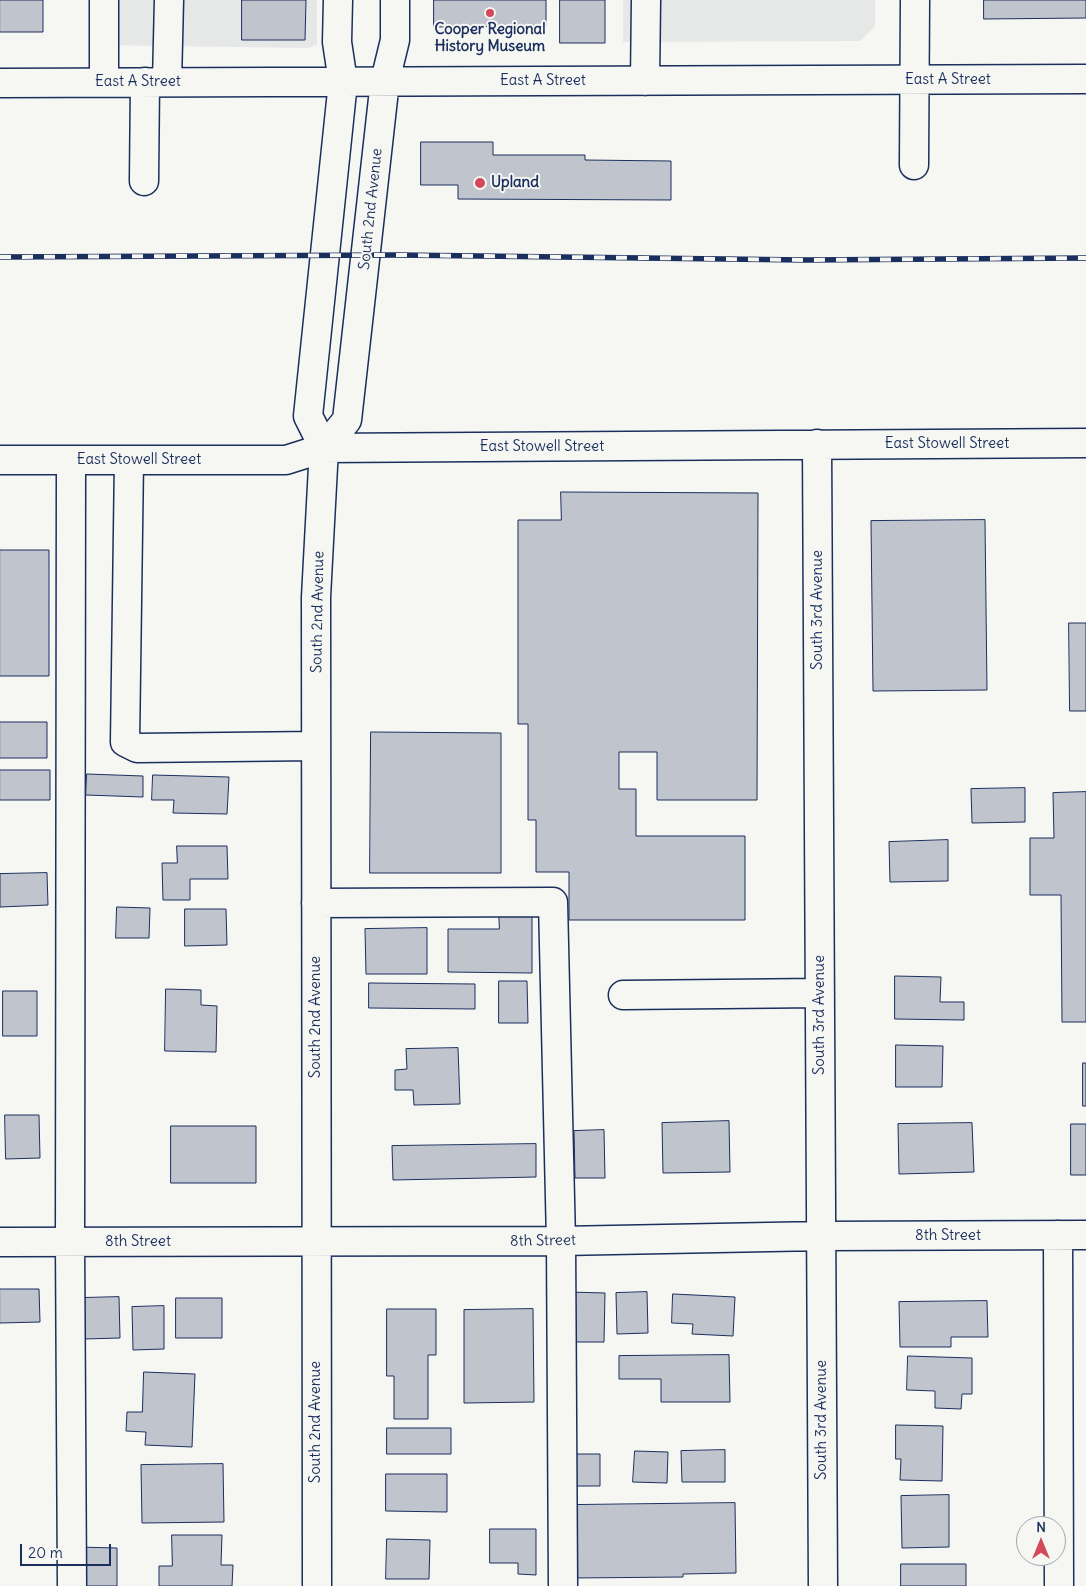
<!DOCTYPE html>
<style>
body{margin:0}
#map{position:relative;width:1086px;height:1586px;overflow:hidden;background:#f6f6f2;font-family:Delius,sans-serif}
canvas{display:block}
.north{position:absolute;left:1016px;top:1516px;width:50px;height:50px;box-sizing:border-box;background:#f6f6f2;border:1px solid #9ea6b7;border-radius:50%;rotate:0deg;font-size:14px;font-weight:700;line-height:20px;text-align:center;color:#1b2f5e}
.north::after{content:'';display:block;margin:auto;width:18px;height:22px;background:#d1495b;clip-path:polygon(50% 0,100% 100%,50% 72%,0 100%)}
.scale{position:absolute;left:20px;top:1544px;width:91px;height:22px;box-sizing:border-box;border:2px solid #1b2f5e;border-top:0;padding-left:6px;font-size:15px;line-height:18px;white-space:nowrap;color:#1b2f5e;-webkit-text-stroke:4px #f6f6f2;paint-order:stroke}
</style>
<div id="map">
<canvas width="1086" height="1586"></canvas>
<div class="north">N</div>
<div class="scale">20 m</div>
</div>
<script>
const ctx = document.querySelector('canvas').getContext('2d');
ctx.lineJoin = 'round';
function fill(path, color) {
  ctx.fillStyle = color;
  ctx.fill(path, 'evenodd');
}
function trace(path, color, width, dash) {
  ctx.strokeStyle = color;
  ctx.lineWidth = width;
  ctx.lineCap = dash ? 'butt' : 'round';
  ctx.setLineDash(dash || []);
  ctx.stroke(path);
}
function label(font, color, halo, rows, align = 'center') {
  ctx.font = font + ' Delius,sans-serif';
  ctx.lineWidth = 4;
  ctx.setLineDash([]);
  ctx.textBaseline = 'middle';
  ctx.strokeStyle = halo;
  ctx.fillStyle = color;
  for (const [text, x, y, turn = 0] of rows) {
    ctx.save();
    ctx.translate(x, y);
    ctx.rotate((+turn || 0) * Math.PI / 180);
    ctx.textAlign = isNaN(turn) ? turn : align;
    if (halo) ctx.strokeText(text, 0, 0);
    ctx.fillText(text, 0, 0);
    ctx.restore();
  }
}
fill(new Path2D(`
 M94,0H317V45L308,48L94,45Z
 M623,0H875V26L860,41L623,42Z`), '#e6e7e7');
const building = new Path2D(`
 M0,0H43V32H0Z
 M242,0H306L305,40H242Z
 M434,0H546V26L434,27Z
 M560,0H605V43H560Z
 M984,0H1086V18L984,19Z
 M421,142H493V155H585V160L671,161V200L458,199V185H421Z
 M561,492L758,493L757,800H657V752H619V789H636V836H745V920H569V872H536V820H528V724H518V520H561Z
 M985,520L987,690L873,691L871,521Z
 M0,550H49V676H0Z
 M1069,623H1086V711H1070Z
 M0,722H47V758H0Z
 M371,732L501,733V873H370Z
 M0,770H50V800H0Z
 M87,774L143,776V797L86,795Z
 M153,775L229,777L227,814L173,813L174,800H152Z
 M1025,788V822L972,823L971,789Z
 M1086,792V1022H1062L1061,895H1030V838H1054L1053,793Z
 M948,840V881L890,882L889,842Z
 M177,846H227L228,879H190V900H163L162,863H177Z
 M47,873L48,905L0,907V874Z
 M117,907L150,908L149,938H116Z
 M185,909H226L227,945L185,946Z
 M499,910H532V973L448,972V929H499Z
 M427,928V974H366L365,929Z
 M895,976L941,977L940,1002H964V1020L895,1019Z
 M499,981H527L528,1023H499Z
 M369,983L475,984V1009L369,1008Z
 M166,989L201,990V1005L217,1006L216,1052L165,1051Z
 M3,991H37V1036H3Z
 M896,1045L943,1046L942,1087H896Z
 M458,1048L460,1104L414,1105L413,1090H395V1070L407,1069L406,1049Z
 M1083,1063H1086V1106H1083Z
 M5,1115H39L40,1158L6,1159Z
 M729,1121L730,1172L663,1173L662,1123Z
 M972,1123L974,1172L899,1174L898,1124Z
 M1071,1124H1086V1175H1071Z
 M171,1126H256V1183H171Z
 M604,1130L605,1178H575L574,1131Z
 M536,1144V1177L393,1180L392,1146Z
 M0,1289H39L40,1322L0,1323Z
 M568,1292L605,1293L604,1342H567Z
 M647,1292L648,1333L617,1334L616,1293Z
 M673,1294L735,1297L733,1336L692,1334L693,1324L672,1323Z
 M119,1297L120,1338L84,1339L82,1298Z
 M176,1298H222V1338H176Z
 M987,1301L988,1337H951V1347H900L899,1302Z
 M164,1306V1349L133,1350L132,1307Z
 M387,1309H436V1355H428V1419H394V1376H387Z
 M533,1309L534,1402L464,1403V1310Z
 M729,1355L730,1402H661V1379H619V1356Z
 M908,1356L972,1358V1394H962L961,1409L935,1408V1391L907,1390Z
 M144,1372L195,1374L192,1447L145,1445L146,1432L126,1431L127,1412H142Z
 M896,1425L943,1426L942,1481L900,1480L901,1459H896Z
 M387,1428H451V1454H387Z
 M725,1450V1482H682L681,1451Z
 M635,1451L668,1452L667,1483L633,1482Z
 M568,1454H600V1486H568Z
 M223,1464L224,1522L142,1523L141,1465Z
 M386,1474H447V1512L386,1511Z
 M949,1495V1547L902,1548L901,1496Z
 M735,1503L736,1573L683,1574V1577L573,1578L572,1505Z
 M490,1529H536V1575L518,1574V1563H490Z
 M172,1535H222L221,1565H233L232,1586H159V1566H172Z
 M387,1539L430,1540L429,1579H386Z
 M76,1547L117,1548V1586H76Z
 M901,1564H966V1586H901Z`);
fill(building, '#c0c4cd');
trace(building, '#1b2f5e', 1);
const minor = new Path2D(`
 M104,0V82
 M645,81L646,0
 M167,82L169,0
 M0,83L1086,79
 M914,165L915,0
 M144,181L145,82
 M817,444L823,1586
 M324,448L347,420L385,81L395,40V0
 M0,460H286L324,448L1086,443
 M71,460L70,1242L72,1586
 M129,460L125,742L137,748L316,746
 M316,903L553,902L561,1241L563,1586
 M623,995L820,993
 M1058,1235L1059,1586
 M0,1242L561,1241L821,1236L1086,1235
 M317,1586L316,597L324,448L308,416L343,82L337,42L338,0`);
trace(minor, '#1b2f5e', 31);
trace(minor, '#f6f6f2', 28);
const rail = new Path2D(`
 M0,257L398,255L805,260L1086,258`);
trace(rail, '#1b2f5e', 5.5);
trace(rail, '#f6f6f2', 4, [11]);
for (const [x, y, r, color] of [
 [490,13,5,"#d1495b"],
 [480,183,6,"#d1495b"]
]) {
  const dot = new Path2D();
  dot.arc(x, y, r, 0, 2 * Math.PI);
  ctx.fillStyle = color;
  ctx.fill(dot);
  trace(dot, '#f6f6f2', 2);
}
label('bold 15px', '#1b2f5e', '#f6f6f2', [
 ["Cooper Regional",490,30],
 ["History Museum",490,47],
 ["Upland",491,183,"left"]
]);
label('15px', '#1b2f5e', '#f6f6f2', [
 ["East A Street",948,80],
 ["East A Street",543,81],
 ["East A Street",138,82],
 ["South 2nd Avenue",371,209,-84],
 ["East Stowell Street",947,444],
 ["East Stowell Street",542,447],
 ["East Stowell Street",139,460],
 ["South 3rd Avenue",818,610,-90],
 ["South 2nd Avenue",318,612,-89],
 ["South 3rd Avenue",820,1015,-90],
 ["South 2nd Avenue",316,1017,-90],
 ["8th Street",948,1236],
 ["8th Street",543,1241,-1],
 ["8th Street",138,1242],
 ["South 3rd Avenue",822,1420,-90],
 ["South 2nd Avenue",316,1422,-90]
]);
</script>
